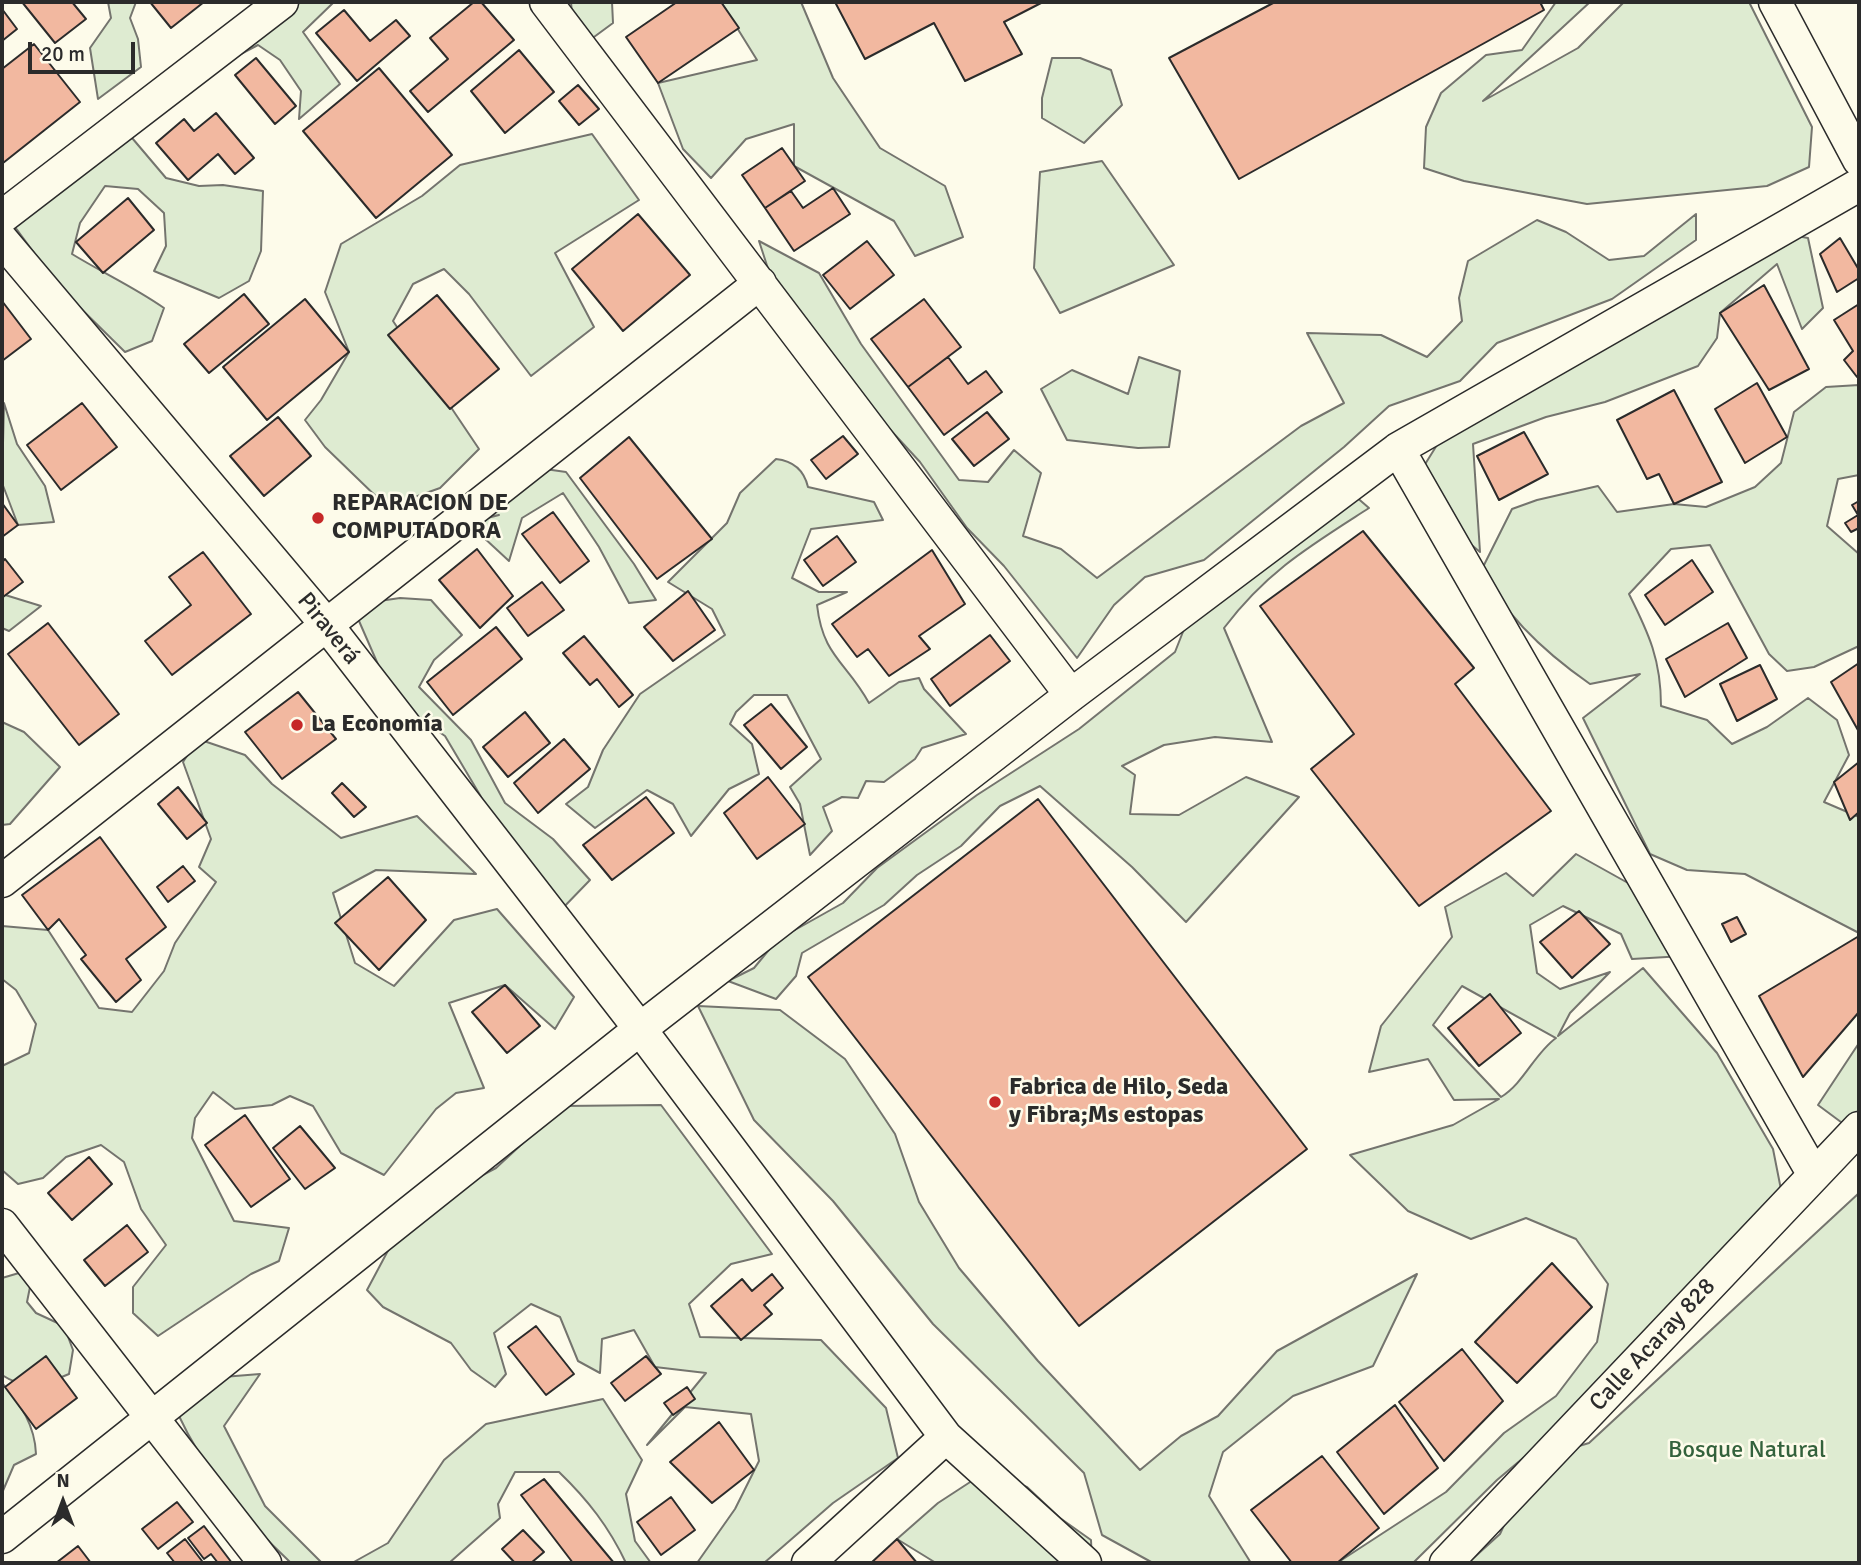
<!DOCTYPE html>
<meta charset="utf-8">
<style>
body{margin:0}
#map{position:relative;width:1861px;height:1565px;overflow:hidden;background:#fdfbea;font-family:Signika,sans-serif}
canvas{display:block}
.frame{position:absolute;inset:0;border:4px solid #2b2b2b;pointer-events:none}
.north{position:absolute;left:28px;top:1467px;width:70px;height:70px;-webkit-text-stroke:5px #fdfbea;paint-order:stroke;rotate:0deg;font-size:19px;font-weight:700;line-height:28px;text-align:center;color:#2b2b2b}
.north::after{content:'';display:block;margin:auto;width:24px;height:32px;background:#2b2b2b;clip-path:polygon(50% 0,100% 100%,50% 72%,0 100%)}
.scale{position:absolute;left:28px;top:42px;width:107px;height:32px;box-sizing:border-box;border:4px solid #2b2b2b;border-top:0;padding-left:9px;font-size:21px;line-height:24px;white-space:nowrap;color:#2b2b2b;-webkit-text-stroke:5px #fdfbea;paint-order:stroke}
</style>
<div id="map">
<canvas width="1861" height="1565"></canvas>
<div class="frame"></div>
<div class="north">N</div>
<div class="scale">20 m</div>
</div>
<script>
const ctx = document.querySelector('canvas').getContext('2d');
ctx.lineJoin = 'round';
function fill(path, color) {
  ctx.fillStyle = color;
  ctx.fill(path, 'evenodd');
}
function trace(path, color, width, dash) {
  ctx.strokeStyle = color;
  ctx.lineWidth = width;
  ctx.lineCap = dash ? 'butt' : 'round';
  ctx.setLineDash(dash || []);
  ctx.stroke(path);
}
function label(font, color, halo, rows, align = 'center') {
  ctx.font = font + ' Signika,sans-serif';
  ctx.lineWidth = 5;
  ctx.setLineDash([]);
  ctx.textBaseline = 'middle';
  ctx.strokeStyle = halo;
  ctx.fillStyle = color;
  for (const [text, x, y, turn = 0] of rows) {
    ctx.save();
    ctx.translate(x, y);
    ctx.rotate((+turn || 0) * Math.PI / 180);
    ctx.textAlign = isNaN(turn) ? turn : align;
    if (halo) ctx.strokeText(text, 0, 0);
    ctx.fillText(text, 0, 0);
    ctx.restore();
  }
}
const green = new Path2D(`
 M108,2H136L130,18L138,39L141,67L98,99L90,48L111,18Z
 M295,2H334L303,32L340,84L299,119L301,91L280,60L258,45L214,68Z
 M571,2H612L613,23L575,51Z
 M721,2H801L833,78L880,148L945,186L963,237L915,256L894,221L794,166V124L746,139L711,178L683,149L658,83L757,60Z
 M1556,2H1590L1483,101L1578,48L1624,2H1749L1812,127L1809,167L1767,186L1587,204L1464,181L1424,168L1426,127L1441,93L1486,55L1522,50Z
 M1052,58H1080L1111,70L1122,105L1084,143L1042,118V98Z
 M127,132L166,178L199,186L223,185L263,191L261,251L249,281L219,298L154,271L166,246L164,213L138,189L105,186L80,223L72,254C103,273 134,287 164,308L152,341L125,352L60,288L15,227Z
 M592,134L639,200L555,253L594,327L531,376L469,294L444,269L413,284L393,321L479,449L440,488L387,507L325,447L305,420L321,400L349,352L325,292L341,244L422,196L460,165Z
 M1102,161L1174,265L1060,313L1034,268L1040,172Z
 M1696,214V240L1612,299L1497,343L1460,381L1389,406L1344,447L1204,560L1145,577L1114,605L1077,658L1004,566L967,528L920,462L849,385L774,287L759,241L819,273L861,344L959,480L988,482L1014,450L1041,473L1023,536L1061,549L1097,578L1301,426L1344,403L1307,333L1381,335L1427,357L1462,321L1459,298L1468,261L1537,220L1566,232L1609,260L1644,256Z
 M1791,235L1808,238L1823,308L1802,329L1777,264L1720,313L1717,338L1698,366L1605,402L1546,417L1473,444L1480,552L1455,531L1419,474L1450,424Z
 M1139,357L1180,371L1169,447L1138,448L1067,440L1041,389L1072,370L1128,394Z
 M1859,385V475L1838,479L1827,526L1859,554V646L1814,667L1787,671L1769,654L1710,545L1671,549L1629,594C1649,634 1661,660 1661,706L1707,720L1732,744L1767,727L1808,698L1837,720L1849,755L1824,802L1859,817V933L1745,874L1687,870L1650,854L1583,718L1640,674L1590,684C1547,654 1505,617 1482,569L1512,509L1537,500L1598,486L1617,512L1674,504L1706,507L1755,487L1781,463L1794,412L1826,387Z
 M4,403L17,444L45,486L54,522L18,525L2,483Z
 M776,459C794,461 804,470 808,487L874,502L883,520L811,529L792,578L819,592H847L817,605C823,657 846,661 869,703L899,682L919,678L924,689L966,734L922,748L915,759L884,782L866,781L858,798L842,797L823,807L832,831L810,855L800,804L790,787L821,759L787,695H754L736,712L730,724L752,744L759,774L729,789L691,836L673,804L647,790L595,828L566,804L588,787L603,750L640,694L725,635L712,609L668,582L727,523L740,493Z
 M545,469L566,472L634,564L656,600L629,603L599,547L563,493L522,518L509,561L468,523L499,515L456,523Z
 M1347,489L1369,508C1310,546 1267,571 1224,628L1272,742L1215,737L1164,745L1122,766L1135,775L1130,814L1179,815L1246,777L1299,797L1186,922L1132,867L1040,786L1000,806L961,846L917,875L884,905L802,953L796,976L776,999L728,981L754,968L777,940L843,903L877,868L977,795L1079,729L1175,652L1192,609Z
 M2,594L41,606L9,631L2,628Z
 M400,598L431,600L462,635L434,660L419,687L471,740L505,803L553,839L590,880L559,912L497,832L480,795L445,736L394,701L352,605Z
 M2,722L24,732L60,767L10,824L2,825Z
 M198,739L245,755L272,784L341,838L417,816L476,874L376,870L333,893L355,963L394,986L454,920L497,909L574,997L555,1029L505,985L449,1003L484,1088L456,1093L436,1109L384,1175L341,1153L313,1106L290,1096L272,1105L235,1109L213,1092L195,1118L192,1138L234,1221L289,1228L279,1261L251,1274L158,1336L133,1313V1287L166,1245L141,1209L124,1162L101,1145L66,1157L43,1178L18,1184L2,1170V1066L29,1053L36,1024L16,990L2,979V926L48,930L99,1008L132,1012L164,971L175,943L216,882L199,867L211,839L183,762Z
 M1576,854L1628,883L1658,930L1684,956L1632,959L1621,934L1563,906L1530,925L1537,973L1560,989L1610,972L1570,1013L1558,1036L1643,968L1717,1053L1773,1149L1788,1225L1656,1346L1497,1480L1413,1563H1337L1446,1492L1504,1433L1556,1396L1597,1342L1608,1284L1576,1239L1526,1218L1471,1239L1408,1211L1350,1155L1453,1125L1499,1099L1454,1100L1428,1059L1369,1072L1381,1026L1452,937L1445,907L1506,873L1533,896ZM1462,986L1556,1038C1534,1054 1524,1083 1501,1097L1433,1025Z
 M698,1006L780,1010L845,1059L895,1134L919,1202L959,1268L1038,1361L1140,1470L1181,1436L1218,1416L1277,1351L1417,1274L1373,1366L1293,1396L1223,1452L1209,1496L1251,1563H1153L1102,1535L1084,1473L933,1324L833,1201L754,1120Z
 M1859,1043V1121L1849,1128L1818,1105Z
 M661,1105L772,1254L731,1264L689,1304L700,1337L821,1340L886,1408L898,1458L833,1503L764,1563H697L735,1509L759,1461L751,1414L685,1407L647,1445L706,1373L655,1367L634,1330L602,1339L600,1373L578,1361L560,1317L531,1304L494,1333L506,1374L495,1387L471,1370L451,1343L383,1307L367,1290L407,1215L496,1168L563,1106Z
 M1859,1193V1563H1468L1500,1534L1520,1490L1566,1450L1589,1443Z
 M19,1273L30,1287L27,1302L36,1313L64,1326L73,1350L69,1374C44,1385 26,1391 2,1375V1278Z
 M260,1374L224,1426L265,1506L322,1563H291C246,1521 204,1470 178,1414L223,1377Z
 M2,1383C21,1404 35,1426 36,1454L14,1465L2,1493Z
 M603,1399L642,1460L626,1494L635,1541L651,1563H626C609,1527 588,1500 559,1472H515L498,1504L500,1518L449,1563H352L388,1543L444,1460L486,1424Z
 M984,1473L1027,1487L1060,1518L1091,1540L1092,1563H936L897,1539L938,1503Z`);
fill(green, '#deebd1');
trace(green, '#74746e', 2);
const building = new Path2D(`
 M22,2H72L86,19L55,43Z
 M150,2H204L171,28Z
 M474,2H481L514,40L428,112L410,91L448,59L430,38Z
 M677,2H721L739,28L658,83L626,37Z
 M835,2H1043L1004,22L1022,54L965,81L934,23L865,59Z
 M1275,2H1540L1544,10L1239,179L1169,58Z
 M2,9L17,29L2,41Z
 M344,10L370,41L396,20L410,36L357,81L316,33Z
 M34,44L80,102L3,163L2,69Z
 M519,50L554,92L505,133L471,91Z
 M256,58L296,106L275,124L235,75Z
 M379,68L452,155L376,218L303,131Z
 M578,85L599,109L579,125L559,101Z
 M216,113L254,158L235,174L218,154L188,180L156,143L184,119L194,131Z
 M782,148L805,181L765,208L742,175Z
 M833,188L850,214L794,251L765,208L791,191L803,208Z
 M128,198L154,230L103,273L76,242Z
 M638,214L690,275L623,331L572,269Z
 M1840,238L1859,270V278L1837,292L1820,254Z
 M867,241L894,275L850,309L823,275Z
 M1764,285L1809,369L1769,390L1720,313Z
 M244,294L269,324L209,373L184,344Z
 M437,295L499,369L450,409L388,335Z
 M305,299L349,352L267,420L223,367Z
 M924,299L961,347L908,387L871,339Z
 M2,301L31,339L2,361Z
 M1859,304V376L1857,377L1844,360L1853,351L1834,320Z
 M948,357L968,384L986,371L1002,392L944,435L908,387Z
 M1757,383L1787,437L1745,463L1715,409Z
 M1674,390L1722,482L1674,504L1659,474L1647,479L1617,420Z
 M82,403L117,447L61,490L27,445Z
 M987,412L1009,439L974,466L952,439Z
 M278,417L311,456L264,496L230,456Z
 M1524,432L1548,474L1499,500L1477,456Z
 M843,436L858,454L826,479L811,460Z
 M629,437L712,539L657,579L580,478Z
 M1859,501V528L1851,532L1845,523L1858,515L1852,505Z
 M2,503L18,525L2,537Z
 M553,512L589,561L560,583L522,534Z
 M1363,531L1474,668L1455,684L1551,811L1419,906L1311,769L1354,734L1260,606Z
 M837,536L856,562L823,586L804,560Z
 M477,549L513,596L480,628L439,580Z
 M932,550L965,604L919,636L930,649L889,676L868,649L857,657L832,624Z
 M203,552L251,614L172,675L145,641L191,605L169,577Z
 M5,559L23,582L3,597L2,562Z
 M1692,560L1713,592L1665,625L1645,595Z
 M542,582L564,610L528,636L507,608Z
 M688,591L715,630L673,661L644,627Z
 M48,623L119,714L79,745L8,654Z
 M1728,623L1747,658L1685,697L1666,659Z
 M496,627L522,659L453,715L427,682Z
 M990,635L1010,661L950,706L931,679Z
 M584,636L633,695L619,707L597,679L590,685L563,653Z
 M1859,663V732L1831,682Z
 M1760,665L1777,699L1737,721L1720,684Z
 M298,692L336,739L282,779L245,732Z
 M771,704L807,747L781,769L744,725Z
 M525,712L550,743L508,777L483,747Z
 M564,739L590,769L538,813L514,783Z
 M1859,762V812L1850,820L1834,782Z
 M768,777L805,824L757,859L724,813Z
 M342,783L366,807L354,817L332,793Z
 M178,787L207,823L187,839L158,804Z
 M646,797L674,833L612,880L583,845Z
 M1038,799L1307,1149L1079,1326L808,977Z
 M100,837L166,927L126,959L141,980L116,1002L81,959L86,955L59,919L48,930L22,895Z
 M183,866L195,881L168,902L157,887Z
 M388,877L426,920L379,970L335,923Z
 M1579,911L1610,944L1572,978L1540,942Z
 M1737,917L1746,934L1731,942L1722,924Z
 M1859,936V1012L1803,1077L1759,996Z
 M505,985L540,1026L507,1053L472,1012Z
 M1490,994L1521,1033L1479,1066L1448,1028Z
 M245,1115L290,1179L251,1207L205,1145Z
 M300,1126L335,1168L305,1189L273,1148Z
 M89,1157L112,1184L72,1220L48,1193Z
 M127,1225L148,1252L105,1286L84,1260Z
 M1552,1263L1592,1307L1517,1383L1475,1342Z
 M772,1274L783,1288L764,1305L772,1314L741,1340L711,1306L742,1279L752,1291Z
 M536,1326L574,1374L546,1395L508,1347Z
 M1462,1349L1503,1401L1444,1461L1399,1402Z
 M46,1356L77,1398L36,1429L5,1387Z
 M646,1356L661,1374L625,1401L611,1383Z
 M687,1387L695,1399L673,1415L664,1403Z
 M1395,1405L1438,1468L1384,1514L1337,1452Z
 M719,1422L754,1470L712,1503L670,1462Z
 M1322,1456L1379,1528L1337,1563H1292L1251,1510Z
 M544,1479L614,1563H573L521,1495Z
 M671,1497L695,1530L661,1555L637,1522Z
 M177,1502L193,1522L158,1549L142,1529Z
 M204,1526L232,1563H218L211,1554L204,1559L188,1538Z
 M523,1530L544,1552L531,1563H515L502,1549Z
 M185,1539L202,1561L199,1563H175L167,1553Z
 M897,1539L917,1563H871Z
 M78,1546L91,1563H56Z`);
fill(building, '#f2b8a0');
trace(building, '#2b2b2b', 2);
const street = new Path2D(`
 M546,2L1071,695
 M1775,2L1859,160
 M2,217L282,2
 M2,240L326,624L640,1029L946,1437L1085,1563
 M1398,449L1814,1175
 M2,881L760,283
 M2,1225L265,1563
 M2,1537L640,1029L1071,695L1398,449L1859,185
 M808,1563L946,1437
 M1446,1563L1859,1128`);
trace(street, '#2b2b2b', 35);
trace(street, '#fdfbea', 32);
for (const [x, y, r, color] of [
 [318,518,7,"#c62828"],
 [297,725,7,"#c62828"],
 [995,1102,7,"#c62828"]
]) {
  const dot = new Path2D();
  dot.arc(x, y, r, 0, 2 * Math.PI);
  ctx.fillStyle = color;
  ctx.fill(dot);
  trace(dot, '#fdfbea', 2.5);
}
label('bold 24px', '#2b2b2b', '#fdfbea', [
 ["REPARACION DE",332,504],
 ["COMPUTADORA",332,532],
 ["La Economía",311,725],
 ["Fabrica de Hilo, Seda",1009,1088],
 ["y Fibra;Ms estopas",1009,1116]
], 'left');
label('24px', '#2b2b2b', '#fdfbea', [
 ["Piraverá",328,629,51],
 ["Calle Acaray 828",1653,1345,-47]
]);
label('24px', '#34623c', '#fdfbea', [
 ["Bosque Natural",1747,1451]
]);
</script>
